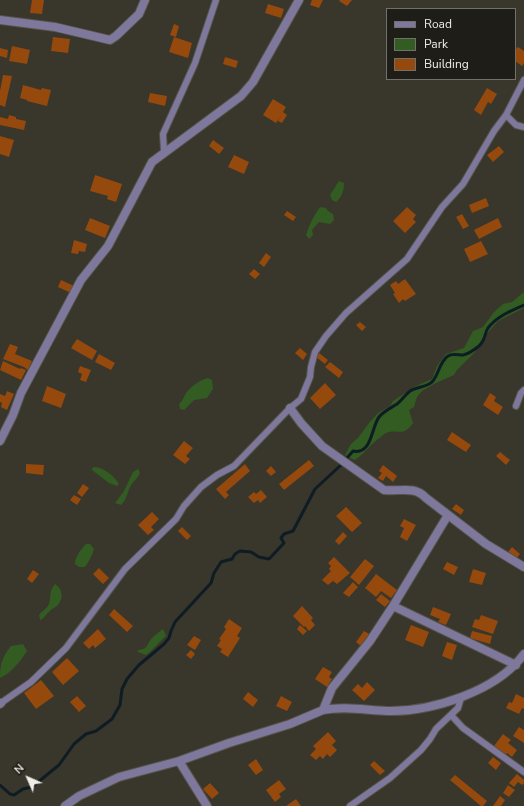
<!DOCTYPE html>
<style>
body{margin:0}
#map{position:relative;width:524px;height:806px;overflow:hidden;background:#39362b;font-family:"Nunito Sans",sans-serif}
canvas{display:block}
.legend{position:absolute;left:386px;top:8px;width:130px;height:72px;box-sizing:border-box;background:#1f1d18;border:1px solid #72706a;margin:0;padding:5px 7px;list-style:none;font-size:12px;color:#efede6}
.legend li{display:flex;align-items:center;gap:8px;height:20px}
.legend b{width:20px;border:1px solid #72706a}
.north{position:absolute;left:8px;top:758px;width:40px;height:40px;-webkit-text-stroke:3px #1f1d18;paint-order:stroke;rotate:315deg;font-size:11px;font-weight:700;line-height:16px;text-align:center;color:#efede6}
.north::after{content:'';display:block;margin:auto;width:14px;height:18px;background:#efede6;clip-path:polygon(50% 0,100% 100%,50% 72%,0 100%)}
</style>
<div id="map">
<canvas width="524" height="806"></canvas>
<ul class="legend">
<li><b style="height:5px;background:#7e789c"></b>Road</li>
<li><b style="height:11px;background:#325c22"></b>Park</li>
<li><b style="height:11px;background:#95490d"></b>Building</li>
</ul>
<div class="north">N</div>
</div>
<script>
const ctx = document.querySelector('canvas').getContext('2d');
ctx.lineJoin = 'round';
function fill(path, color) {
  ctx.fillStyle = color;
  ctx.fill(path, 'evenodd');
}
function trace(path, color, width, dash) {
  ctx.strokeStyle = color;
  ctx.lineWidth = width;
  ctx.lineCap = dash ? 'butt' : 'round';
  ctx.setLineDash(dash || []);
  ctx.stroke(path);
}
fill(new Path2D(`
 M339,181L344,183C344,190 342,197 336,202L332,200L330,195Z
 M320,207L326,208L328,211L333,214L334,220L330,224L319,222L312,230L313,235L309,239L306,235C309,225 314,215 320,207Z
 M524,292V308L498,321L482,339L475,352L457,370L454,375L436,383L422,391L417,397L414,407L409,410L413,423C403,438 398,428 386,433C383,434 381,438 378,439C370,445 364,454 355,460L348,457L345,455L351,444L358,438L369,423L378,413L390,406L393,401L414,387L432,379L437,366L446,354L464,348L473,331L483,327L494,312L503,304L512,302Z
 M208,378L212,380L213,389L207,398L194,400L184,410L180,409L179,404C183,401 183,398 186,393C191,386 200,380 208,378Z
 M93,467C102,466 115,476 119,484L117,486L109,483L92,470Z
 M138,469L140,472C138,479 133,481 130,487C127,493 127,499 121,505L115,503L124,491L133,472Z
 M86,544H90L94,549C92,556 89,561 85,567H79L75,564C75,557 81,549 86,544Z
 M55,584C63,589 64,599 57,606C54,608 51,609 49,612C45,615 45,618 40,620L39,615C42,611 46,609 48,606C52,599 48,591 55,584Z
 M163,629L166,636C159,642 153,650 146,655L138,652V650C149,649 146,645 152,638C155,635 159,632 163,629Z
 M23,644L27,651C20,662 11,673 0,678C0,665 2,657 11,646Z`), '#325c22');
trace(new Path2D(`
 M0,785L10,794L14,795L23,789L32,787L59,765L74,744L86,734L96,731L112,719L120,705L122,689L127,679L139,665L164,644L169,638L171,631L175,622L211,583L214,573L221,562L232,559L235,554L240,551L251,552L259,557L269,559L284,543L281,538L284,534L293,531L315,489L341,465L353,451C372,455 371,428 379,417C384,411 391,408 397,404C402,400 405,395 410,391C416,387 427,387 432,382C439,375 439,362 448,356C452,353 458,355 463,355C469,354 474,350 479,346C486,340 484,334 488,328C497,316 511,311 524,305`), '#0e1d24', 3);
fill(new Path2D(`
 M32,0H44L42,14L30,13Z
 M312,0H323L319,8L310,5Z
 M340,0H352L347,6L339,1Z
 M268,4L284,9L281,18L265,13Z
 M174,24L179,26L176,37L170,35Z
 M53,37L70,39L68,53L51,51Z
 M174,37L192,43L188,58L169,52Z
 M12,46L30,50L27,64L9,61Z
 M518,47L524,51V63L522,66L515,61V50Z
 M0,48L8,50L7,58L0,56Z
 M225,57L238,61L236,68L223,64Z
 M3,75L12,76L5,107L0,105V91Z
 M23,85L41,90L42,88L51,90L47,106L27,101V100L20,98Z
 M487,88L497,94L491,104L488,102L481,115L474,110Z
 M150,93L167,96L165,106L148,102Z
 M273,99L286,107L283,112L287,115L282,123L278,121L281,116L276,123L263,115Z
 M9,115L16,117V119L26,121L24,130L0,125V117L8,119Z
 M0,136L14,140L9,157L0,154Z
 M213,140L224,148L219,154L209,146Z
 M499,146L504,152L493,162L487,155Z
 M234,155L249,162L244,174L228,167Z
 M95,175L122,184L116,202L107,199L108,196L90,191Z
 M486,198L489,206L472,213L469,205Z
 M407,207L416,215L413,219L416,222L405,233L393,221Z
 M287,211L296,217L293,221L284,215Z
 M462,214L469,226L463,229L456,217Z
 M90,218L110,226L105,238L85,230Z
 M498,218L502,227L479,239L474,230Z
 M74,240L87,244L85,252L79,251L78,254L71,253Z
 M481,241L488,254L470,262L464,249Z
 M266,253L271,257L264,267L259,263Z
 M254,269L260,274L255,279L249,274Z
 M405,279L416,294L405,301L403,299L399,303L393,294L395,293L390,285L396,281L398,284Z
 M61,280L74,286L71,293L58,287Z
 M360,322L366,327L362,331L356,325Z
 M77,339L97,351L92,360L71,348Z
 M10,344L18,347L15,354L32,361L28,370L24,367L3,359Z
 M300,348L307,354L303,360L295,353Z
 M319,353L328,360L325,364L316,357Z
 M99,354L115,363L111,370L95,362Z
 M3,361L20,369L21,368L26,370L21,380L0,370Z
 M330,362L343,372L339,378L325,367Z
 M80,366L91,370L86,382L80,380L82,374L78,372Z
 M325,383L336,395L320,409L310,398Z
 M47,386L66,394L61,408L42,401Z
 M7,391L14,394L7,410L1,407L2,403L0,402V394L5,396Z
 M490,393L496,397L494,401L503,407L498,415L483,405Z
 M452,432L471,445L466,452L447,440Z
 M184,441L193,448L186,456L190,459L185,464L173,455Z
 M500,452L510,460L506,465L496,456Z
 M309,460L314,466L284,490L279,484Z
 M26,464L44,465L43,475L26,473Z
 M245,464L250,471L226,492L229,495L225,499L216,489Z
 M383,465L397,476L393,482L386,476L383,481L378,478L382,473L379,471Z
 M271,466L276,472L271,476L266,471Z
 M83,484L89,488L82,497L77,493Z
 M261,490L267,497L260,503L258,500L254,503L248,497L254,492L256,494Z
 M74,495L81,499L77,505L70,500Z
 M456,504L464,510L461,515L452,509Z
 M346,507L362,523L352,532L336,516Z
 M152,512L159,519L151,527L154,530L148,535L138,525Z
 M404,519L416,525L407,541L400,537L404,528L400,526Z
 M182,527L191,536L187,540L178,531Z
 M343,532L347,536L339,545L335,541Z
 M512,547L520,554L516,559L508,552Z
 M334,557L350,573L337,584L333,581L328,585L322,580L331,571L329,569L331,566L328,563Z
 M365,559L374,566L359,585L350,577Z
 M447,562L458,567L454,575L443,569Z
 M99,568L109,578L103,584L93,574Z
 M473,569L486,573L482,585L469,582Z
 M33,570L39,574L32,583L27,579Z
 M376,574L397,590L391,598L381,591L376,597L365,588Z
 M353,582L358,587L349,597L343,593Z
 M381,594L390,601L385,607L376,600Z
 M302,606L313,618L311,620L315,625L309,631L305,626L304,627L293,616Z
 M433,607L451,614L446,625L438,622L440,619L430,615Z
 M114,609L133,626L127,632L109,615Z
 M481,615L498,621L493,634L472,627L475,619L479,620Z
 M229,619L242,628L237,636L240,638L228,657L220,652L222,649L217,646L221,640L219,639L226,629L224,627Z
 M300,625L307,631L303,635L297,629Z
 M411,625L429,632L423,647L405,640Z
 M98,629L106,639L95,648L93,645L89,649L83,643Z
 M364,631L371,635L362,647L356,642Z
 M472,631L492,636L490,644L470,638Z
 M194,636L201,640L195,650L187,645Z
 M447,642L457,645L452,660L442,656Z
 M191,650L195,654L191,659L186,655Z
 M67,658L79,671L63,685L52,672Z
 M323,667L332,672L329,677L332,679L327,687L315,679Z
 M41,680L54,696L36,709L24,693Z
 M367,682L375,690L364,701L352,690L358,684L362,688Z
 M248,692L258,700L253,707L243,699Z
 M516,694L524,698V709L522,708L519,714L506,708L509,702L512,703Z
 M77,696L86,706L79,712L70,702Z
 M281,696L292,702L287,711L276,706Z
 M519,727L524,730V743L513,736Z
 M328,732L336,741L332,745L337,750L330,757L327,754L323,759L320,756L316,760L310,755L316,749L313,746Z
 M503,734L511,740L508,743L517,750L512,757L507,753L506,755L494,746Z
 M493,757L501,763L496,770L488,763Z
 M256,759L263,770L256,775L248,765Z
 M374,761L385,771L380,775L370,765Z
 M517,774L524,780V783L522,785L518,782L514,787L509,783Z
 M455,775L487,801L483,806H481L450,780Z
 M279,780L286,789L279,794L281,797L275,802L266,790Z
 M210,783L219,793L212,799L203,789Z
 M508,785L515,790L509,797L503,793Z
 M500,796L505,800L501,806H493Z
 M296,799L301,806H286Z`), '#95490d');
const lane = new Path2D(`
 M506,115L516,125L524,127
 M164,151L163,134L195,63L216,0
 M516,406L521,393L524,390
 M1,703L31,682L66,648L125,569L176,519L184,506L201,487L217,475L234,466L290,408L301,399L310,377L311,367L315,352L326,336L346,313L407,259L442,207L463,184L494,131L506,115L524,80
 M451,715L463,728L524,772
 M350,806L390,778L421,750L430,739L436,729L458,708L461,698`);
const street = new Path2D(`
 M0,20L55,27L110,40L116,36L139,14L145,0
 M290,408L301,423L322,446L384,490C400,492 414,485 426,498L486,544L524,567
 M0,441L13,415L21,393L81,280L108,246L152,162L241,96L253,82L299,0
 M393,606L516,665
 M0,704L1,703
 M323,710C344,706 365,710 387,711C432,712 497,691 524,654
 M179,761L207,806
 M65,806L79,796L119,777L179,761L229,743L290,724L323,710L332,688L370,641L393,606L448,515`);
trace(lane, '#565349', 8);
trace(street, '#565349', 10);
trace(lane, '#7e789c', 6);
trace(street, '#7e789c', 8);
</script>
